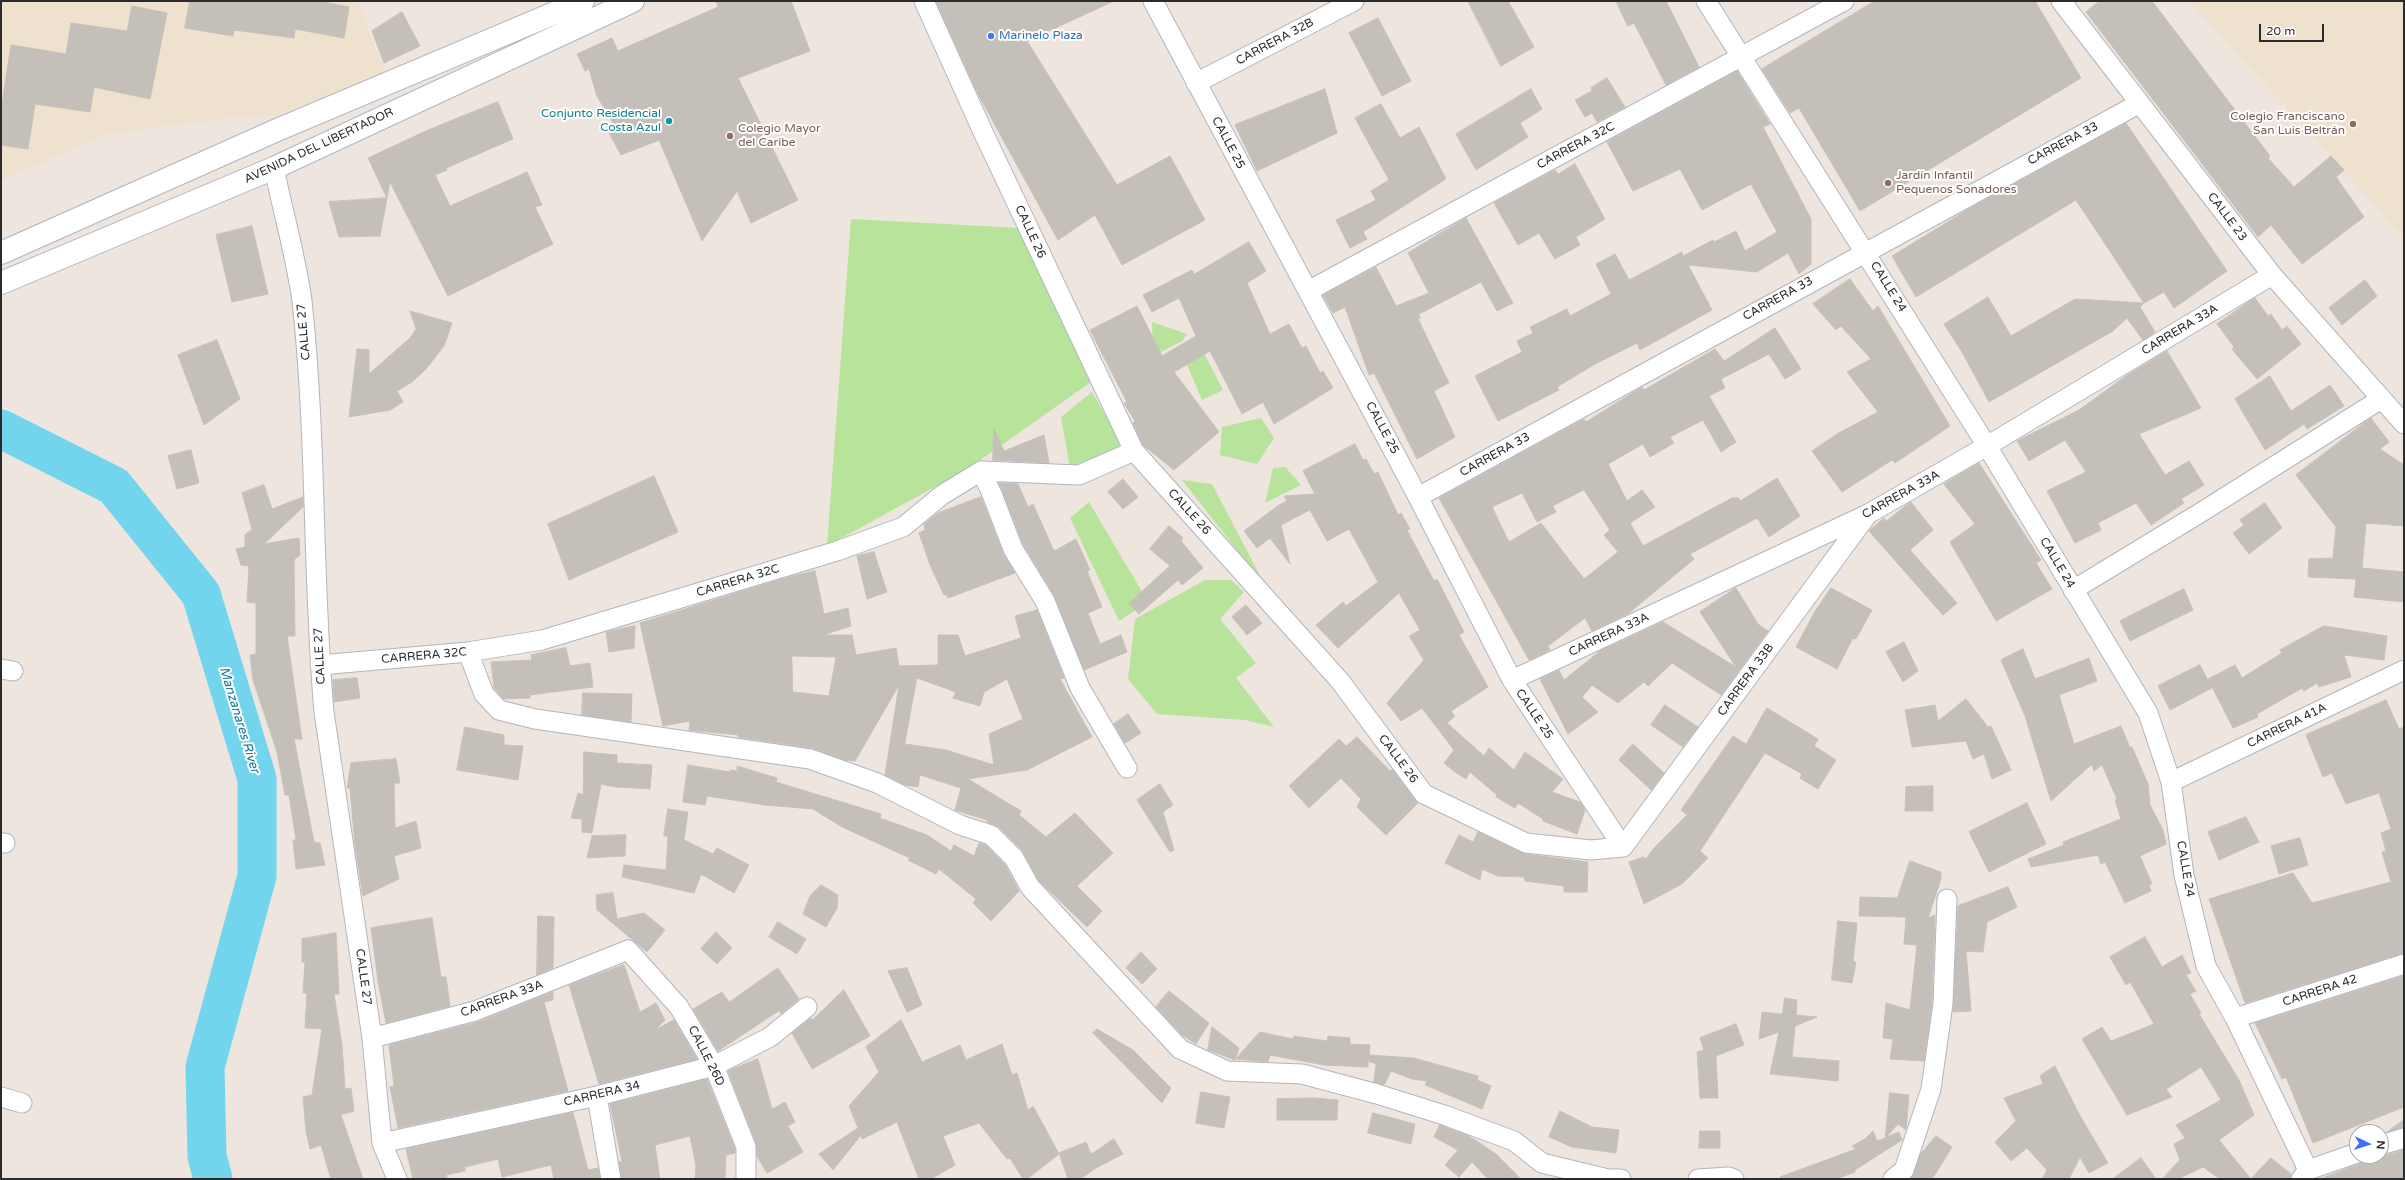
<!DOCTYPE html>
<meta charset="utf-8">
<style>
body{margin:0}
#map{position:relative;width:2405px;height:1180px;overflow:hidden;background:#ede5de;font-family:"Varela Round",sans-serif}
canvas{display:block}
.frame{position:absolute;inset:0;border:2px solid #2b2b2b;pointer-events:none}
.north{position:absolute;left:2349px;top:1124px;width:40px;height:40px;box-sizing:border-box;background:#fff;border:1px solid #aaa;border-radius:50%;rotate:94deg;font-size:11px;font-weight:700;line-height:16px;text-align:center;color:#2b2b2b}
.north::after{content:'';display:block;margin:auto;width:14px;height:18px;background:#406ef8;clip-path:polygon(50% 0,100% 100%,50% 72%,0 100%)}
.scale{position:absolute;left:2259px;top:24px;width:65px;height:18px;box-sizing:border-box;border:2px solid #2b2b2b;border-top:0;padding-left:5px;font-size:12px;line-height:14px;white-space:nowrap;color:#2b2b2b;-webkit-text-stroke:3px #fff;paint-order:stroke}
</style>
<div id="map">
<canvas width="2405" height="1180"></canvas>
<div class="frame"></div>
<div class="north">N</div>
<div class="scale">20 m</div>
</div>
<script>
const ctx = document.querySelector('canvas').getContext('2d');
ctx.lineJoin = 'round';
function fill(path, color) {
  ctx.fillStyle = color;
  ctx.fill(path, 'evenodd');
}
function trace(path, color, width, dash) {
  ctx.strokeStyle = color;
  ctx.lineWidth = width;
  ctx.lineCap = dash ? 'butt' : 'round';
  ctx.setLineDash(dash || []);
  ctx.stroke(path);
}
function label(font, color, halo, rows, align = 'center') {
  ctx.font = font + ' "Varela Round",sans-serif';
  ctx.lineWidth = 4;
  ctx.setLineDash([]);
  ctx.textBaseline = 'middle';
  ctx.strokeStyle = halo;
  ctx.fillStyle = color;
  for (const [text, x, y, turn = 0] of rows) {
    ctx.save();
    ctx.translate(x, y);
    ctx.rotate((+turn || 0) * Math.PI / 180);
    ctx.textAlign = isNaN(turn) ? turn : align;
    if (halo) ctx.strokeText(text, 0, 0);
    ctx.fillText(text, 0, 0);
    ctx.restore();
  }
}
fill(new Path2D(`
 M1,1H357L385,72L278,115L219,119L104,135L1,180Z
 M2189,1H2404V239L2331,156Z`), '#eee1cd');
fill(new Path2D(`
 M851,219L1020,228L1091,382L969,468L827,546Z
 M1152,322L1187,334L1182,341L1153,356Z
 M1196,342L1206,357L1223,390L1202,400L1182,353Z
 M1092,392L1123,446L1070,468L1061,417Z
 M1261,418L1274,438L1257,464L1220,455L1222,427Z
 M1285,467L1301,485L1265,503L1273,468Z
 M1182,480L1212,484L1266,587Z
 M1089,502L1148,602L1119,621L1070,518Z
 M1205,580H1231L1244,592L1220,619L1256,663L1236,678L1274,727L1245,720L1157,714L1128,679L1135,619Z`), '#b8e39b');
trace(new Path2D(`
 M1,429L114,486L201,594L257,779V876L205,1067L207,1156L213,1179`), '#72d5ed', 39);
const building = new Path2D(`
 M190,1H328V3L349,7L344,38L295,29L294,38L234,30L233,36L185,28Z
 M716,1H791L810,51L738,78L798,200L751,223L737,191L702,241L659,140L621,155L609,133L618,132L597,96L589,69L585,71L577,54L612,38L618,51L718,7Z
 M936,1H1114L1027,41L1117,185L1170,156L1205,220L1122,265L1095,215L1058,240L978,94Z
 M1468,1H1508L1534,47L1501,66Z
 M1616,1H1666L1699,67L1666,85L1634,23L1628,26Z
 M1875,1H2035L2081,78L1860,211L1799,108L1790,113L1762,69Z
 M2100,1H2152L2270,156L2268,158L2294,187L2331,156L2344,170L2336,177L2364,217L2302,264L2271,225L2258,237L2086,12Z
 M132,6L167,13L150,99L94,87L90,112L35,104L28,149L1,145V111L11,45L66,54L71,23L127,31Z
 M402,12L420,46L384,63L372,31Z
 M1378,18L1411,81L1382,96L1349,33Z
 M1737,71L1770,124L1763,127L1811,219V264L1799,274L1788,253L1757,272L1688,265L1712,310L1640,350L1637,343L1595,364L1557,387L1559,390L1498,421L1475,376L1522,352L1517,341L1533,333L1530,327L1567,309L1570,316L1611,294L1596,264L1615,254L1629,280L1682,252L1683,256L1713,240L1714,242L1736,231L1745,251L1777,232L1751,184L1702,210L1680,169L1633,191L1607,142Z
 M1607,78L1625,107L1597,122L1592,113L1585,117L1575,100L1592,91L1591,88Z
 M1325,89L1337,133L1257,171L1235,125Z
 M1531,89L1542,109L1520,123L1528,137L1476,170L1456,134Z
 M498,102L513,139L446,168L447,170L435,175L450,206L527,172L542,205L535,207L553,244L448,296L390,182L387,198L368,158L428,130Z
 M1381,104L1400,138L1419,127L1446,179L1363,232L1367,239L1350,248L1336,220L1376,200L1371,191L1389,180L1355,118Z
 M2126,123L2227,271L2174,308L2164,292L2144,303L2140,307L2155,332L2143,340L2127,318L2113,331L1989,402L1962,352L1944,324L1988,297L2011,336L2075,299L2144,303L2076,200L1916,297L1892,256L1972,207Z
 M1575,164L1605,219L1576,237L1580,245L1555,259L1539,233L1518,245L1494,203L1555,170L1558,174Z
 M387,198L380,236L339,237L329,202Z
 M1466,218L1513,303L1497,311L1481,282L1419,314L1420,318L1418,319L1449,383L1434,391L1455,437L1417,459L1374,373L1369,375L1345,307L1333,313L1323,295L1376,267L1396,306L1429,293L1408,253Z
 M252,226L268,294L232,302L216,235Z
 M1249,242L1266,271L1247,283L1270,334L1289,324L1302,348L1306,346L1320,373L1323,371L1333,388L1274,424L1263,402L1242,414L1210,351L1174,372L1219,432L1174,470L1143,445L1133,423L1135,421L1124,403L1127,402L1090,330L1137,306L1162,356L1196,336L1179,298L1152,312L1143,295L1192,270L1194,274Z
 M1850,279L1873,311L1878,306L1950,426L1895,463L1892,460L1842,492L1812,451L1837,434L1878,412L1847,372L1871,359L1841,326L1836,330L1813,304Z
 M2365,280L2377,296L2342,325L2329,308Z
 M2255,298L2268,316L2271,314L2282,330L2287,326L2301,344L2257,379L2232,349L2234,347L2217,324Z
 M410,311L452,323L444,346L426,369L412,382L397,391L403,402L390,410L349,417L357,349L369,350V374L410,338L416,329Z
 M1775,328L1801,369L1785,379L1769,354L1721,379L1725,388L1709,396L1736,442L1721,452L1703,420L1670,437L1674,443L1650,457L1643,444L1608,464L1627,501L1642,490L1655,507L1630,523L1643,546L1732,498H1739L1740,501L1777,478L1800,516L1769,537L1757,518L1690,554L1694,559L1629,613L1592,631L1585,618L1548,646L1550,650L1529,660L1439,498L1584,419L1586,422L1642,387L1644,390L1715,349L1724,361ZM1584,490L1610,530L1604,535L1618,552L1584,579L1541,523L1509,542L1492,507L1522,493L1537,522L1556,512L1553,506Z
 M217,340L240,399L204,425L178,355Z
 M2167,351L2201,408L2139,434L2165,475L2189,461L2204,485L2181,499L2184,503L2151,525L2136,503L2098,523L2101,530L2075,543L2047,491L2086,472L2065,440L2029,461L2017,441L2079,410L2126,376Z
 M2270,376L2291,411L2330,385L2344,406L2307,429L2304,424L2265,450L2235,399Z
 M2371,418L2389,442L2380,449L2404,465V526L2366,523L2362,568L2404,572V602L2354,597L2356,579L2308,577L2309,559L2333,558L2336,527L2296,475Z
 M994,429L1004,451L1044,435L1049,463L993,460Z
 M1355,444L1363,460L1366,459L1374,474L1378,472L1398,515L1401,513L1410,529L1407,530L1434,581L1437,579L1464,632L1459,635L1488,687L1451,711L1455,716L1447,723L1484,756L1489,748L1514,770L1525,752L1563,779L1552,792L1580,802L1585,810L1577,834L1543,821V819L1518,803L1515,808L1496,797L1497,795L1470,772L1466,779L1455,772L1444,763L1454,750L1422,708L1401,721L1387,703L1424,660L1409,636L1420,630L1399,593L1338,648L1316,625L1343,602L1346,606L1378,582L1349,529L1327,541L1310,510L1281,525L1290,564L1270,538L1257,548L1244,531L1279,505L1287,501L1284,496L1315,494L1303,471Z
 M191,450L199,483L177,489L168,456Z
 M1979,463L2041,560L2036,563L2052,589L1996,621L1950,542L1975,524L1944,484Z
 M654,476L678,532L569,580L548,524Z
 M1123,479L1138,497L1123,509L1108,492Z
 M999,483L1018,484L1028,507L1033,504L1054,551L1076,539L1090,570L1087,571L1102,607L1088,613L1100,644L1121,635L1127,652L1084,670L1055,597L1023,544Z
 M264,485L272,509L303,497V507L264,544L299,538L300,555L294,560L295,636H287L302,739H294L314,842L320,843L325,865L296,869L293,840H296L289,795H285L277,752L253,680L250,655L256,654V603L247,602L249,566L241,565L236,549L245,547V535L252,529L242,493Z
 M981,497L1003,553L1015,573L948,598L946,594L944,595L930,565L919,533L925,530L924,524L938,513Z
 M1911,502L1933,530L1910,550L1957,603L1943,615L1869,531L1884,518L1886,521Z
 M2265,503L2282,528L2249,554L2233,533L2244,525L2240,520Z
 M1169,526L1183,538L1181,541L1203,568L1182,585L1178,580L1139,614L1129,603L1170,566L1150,549Z
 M874,552L887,592L867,599L857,556Z
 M815,571L824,614L848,608L851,626L823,635H852L856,655L896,648L899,666L938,665V635H958L965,656L1021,638L1015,616L1037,610L1064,678L1060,679L1092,737L1027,770L968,779L1021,811L1019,815L1046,837L1075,813L1113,853L1077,886L1102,911L1087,927L1039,881L1022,850L999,827L987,822V820L955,810L961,788L920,775L918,787L905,785L885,775L899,685L855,761L845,760L812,748L738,737V735L689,730L690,721L663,726L640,623L788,577ZM792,656L836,657L829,696L793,692ZM917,678L956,692L953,698L980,706L984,692L1007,679L1023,719L989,734L994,765L946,750L905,744Z
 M1736,588L1758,624L1768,631L1721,695L1672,663L1648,686L1644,682L1618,703L1592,685L1582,697L1598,712L1568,734L1540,679L1559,670L1564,680L1600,651L1663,622L1736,667L1700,612Z
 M1831,588L1872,610L1856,639L1853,638L1837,669L1796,647L1814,613Z
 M2184,589L2193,610L2130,641L2120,621Z
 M1246,605L1262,623L1247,635L1232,617Z
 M635,626L634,648L609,652L606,632Z
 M2324,626L2387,636L2384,660L2344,655L2351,677L2319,687L2317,683L2304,691L2302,688L2257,714L2258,717L2233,728L2208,679L2235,665L2242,678L2282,653L2280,650Z
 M1904,642L1918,671L1903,682L1886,652Z
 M566,648L570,666L590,663L593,687L530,695V698L504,699L494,688L491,662L532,660L531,655Z
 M2023,649L2035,679L2089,658L2097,681L2059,695L2074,744L2121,726L2130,748L2132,747L2148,784L2150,805L2163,830L2166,844L2140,856L2152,884L2149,885L2151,891L2125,903L2105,862L2101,864L2098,855L2031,867L2028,859L2064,845L2063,842L2121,819L2115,800L2117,799L2102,765L2094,771L2092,764L2051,801L2025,716L2001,660Z
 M2200,665L2212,688L2170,710L2158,686Z
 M357,678L360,698L334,702L333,680Z
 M583,693L632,694L631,722L582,715Z
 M1966,699L1988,727L1991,726L2011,770L1992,779L1984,754L1973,759L1966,741L1912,747L1905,710L1935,705L1938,721Z
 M2386,700L2399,729L2404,727V953L2245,1003L2209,899L2293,873L2312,903L2391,882L2382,852L2386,851L2381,833L2391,829L2379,793L2346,804L2332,773L2323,777L2306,735Z
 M1665,705L1698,727L1683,747L1651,725Z
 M1767,708L1818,739L1814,746L1836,760L1818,789L1800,778L1802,774L1765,753L1700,851L1708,858L1682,884L1644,904L1629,862L1643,857L1646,859L1654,848L1687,815L1681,810L1733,736L1746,744Z
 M1128,714L1141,733L1125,743L1114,724Z
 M465,727L504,735V745L523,746L518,780L457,770Z
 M1357,737L1390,771L1392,769L1418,803L1386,835L1357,807L1361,799L1341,778L1309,808L1289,786L1339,739L1346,746Z
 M1633,744L1664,773L1651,790L1619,760Z
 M584,752L617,755V763L652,765L650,789L616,787L601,784L592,833L582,832V819L571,818L578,793L583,795Z
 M396,759L400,783H394L395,828L416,821L421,848L394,856L399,879L363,896L355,846L350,788H347L351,763Z
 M688,765L730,772V770L737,771V766L777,778L776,782L881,814L880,818L927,835L951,851L954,845L974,856L979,843L986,845L1005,865L1019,891L991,921L973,903L976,899L939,869L936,874L908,860L910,858L842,827L813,809L765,805L707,796L705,805L683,802Z
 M1160,784L1173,805L1163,812L1174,850L1170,852L1137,800Z
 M1933,786V811H1905L1906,787Z
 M2027,803L2046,844L1989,872L1969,832Z
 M668,809L688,812L684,840L713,854L717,848L749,865L734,893L701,874L694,893L622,877L624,865L666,870L668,836H664Z
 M2246,817L2259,842L2219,860L2208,832Z
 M1478,832L1525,854L1588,862L1587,892H1564V886L1525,881L1524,877L1498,876L1482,869L1480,880L1445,863L1459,835L1473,842Z
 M626,835L625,856L587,858L592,836Z
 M2300,838L2308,865L2279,874L2271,846Z
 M1910,861L1941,872V879L1928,918L1935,915L1932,1003L1924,1061L1890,1059L1893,1039L1883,1038L1886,1003L1910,1010L1917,945L1904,944L1906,917L1859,916L1860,897L1897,898Z
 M821,885L838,895L837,908L826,927L803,914L810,896Z
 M2008,887L2017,907L1987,922L1983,952L1966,951L1971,1011L1953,1012L1958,906Z
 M613,893L617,919L644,913L665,930L647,952L597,910L596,895Z
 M538,916L554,917L553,968L537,975Z
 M432,918L441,977H446L450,1006L386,1023L378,981L371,928Z
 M1838,921L1857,923L1853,962H1856L1852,983L1832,980Z
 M778,922L806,939L797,954L769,937Z
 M716,932L732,948L717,964L701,949Z
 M336,933L339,994H334L342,1045L345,1089L351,1088L354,1111L341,1115L363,1179H331L321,1145L310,1149L306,1131L303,1097L312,1095L322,1029L305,1028L307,993H303L305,962H302V939Z
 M2145,937L2162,967L2182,955L2191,973L2186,975L2196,991L2190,994L2201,1013L2199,1014L2239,1080L2254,1115L2219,1140L2251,1179H2220L2203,1167L2178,1179H2162L2180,1160L2174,1144L2185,1138L2176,1125L2221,1100L2201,1067L2166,1089L2172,1097L2127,1115L2082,1039L2102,1027L2111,1041L2154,1024L2130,982L2126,985L2110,957Z
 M1141,952L1157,969L1142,984L1126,968Z
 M624,965L640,1012L656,1003L665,1020L655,1030L674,1020L697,1059L599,1084L569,985Z
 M778,968L799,999L781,1014L780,1010L718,1051L693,1009L722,992L729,1002Z
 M907,968L922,1005L907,1012L888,971Z
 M2404,976V1107L2313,1143L2286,1077L2282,1079L2255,1023Z
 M844,990L870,1036L812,1069L792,1033L811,1018L812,1020Z
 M1169,991L1209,1023L1196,1044L1182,1035L1156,1007Z
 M553,992V1000L544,1002L568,1091L398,1128L390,1087L394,1086L389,1045L478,1022Z
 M1785,998L1797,1000L1796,1015L1817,1017L1795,1026L1792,1057L1839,1061L1838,1081L1770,1074L1779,1032L1759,1039L1762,1012L1782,1014Z
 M901,1020L922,1062L960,1045L966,1060L1002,1044L1012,1075L1017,1073L1028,1110L1033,1106L1059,1154L1027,1179H1023L1010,1158L1007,1159L979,1123L943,1136L955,1165L931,1179H919L897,1122L862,1139L861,1135L833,1170L819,1154L858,1128L849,1106L879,1072L866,1047Z
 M1736,1024L1744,1045L1716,1056L1718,1098H1700L1697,1052L1704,1050L1700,1038Z
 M1212,1027L1239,1048L1235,1060L1208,1050Z
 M1097,1029L1133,1050L1171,1088L1162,1103L1093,1033Z
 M1260,1032L1293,1039L1294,1036L1327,1041L1328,1036L1350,1038V1044L1370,1045L1369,1055L1414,1058L1478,1076L1477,1080L1491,1086L1482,1109L1425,1085L1427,1081L1412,1079L1391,1071L1384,1085L1374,1082L1376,1064L1368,1061V1067L1324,1065L1270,1055L1268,1062L1236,1059Z
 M758,1059L772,1109L785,1102L795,1122L788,1126L803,1152L767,1173L757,1156L756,1143L728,1071Z
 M2055,1066L2079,1114L2108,1163L2089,1173L2080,1157L2069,1179H2042L2047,1170L2027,1148L2011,1161L1995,1142L2016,1121L2004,1098L2043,1084L2040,1076Z
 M707,1079L735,1149V1153L726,1155L725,1179H695L696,1166L690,1136L655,1145L660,1179H622L619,1162L622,1161L610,1104Z
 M1201,1092L1230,1097L1224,1128L1196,1123Z
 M1890,1093L1909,1095L1906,1130L1898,1124L1886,1137L1899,1132L1902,1140L1855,1170V1172L1836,1179H1780V1177L1856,1149L1852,1146L1865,1139L1873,1131L1877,1141L1885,1138Z
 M1315,1098L1338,1100L1337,1120H1277V1099Z
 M1560,1111L1592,1127L1619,1130L1616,1153L1572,1147L1549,1137Z
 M573,1112L588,1170L598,1168L600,1179H554L551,1165L502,1177L498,1159L465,1167V1171L446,1175L448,1179H413L406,1149Z
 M1373,1113L1415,1124L1411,1144L1368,1133Z
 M2404,1120V1127L2387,1132Z
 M1440,1125L1469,1136L1496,1154L1521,1179H1488L1472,1162L1459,1177L1445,1165L1458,1150L1434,1137Z
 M1700,1131H1720V1148H1699Z
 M1936,1136L1952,1147L1941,1165L1932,1179H1910L1920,1155Z
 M1114,1139L1123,1154L1094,1169L1081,1179H1068L1059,1153L1086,1142L1091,1154Z
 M2404,1150V1179H2320L2361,1163L2367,1156H2384Z
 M2141,1158L2156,1179H2113Z
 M2271,1158L2291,1174L2290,1179H2251Z`);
fill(building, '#c5bfba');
trace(building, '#c8c1b7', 1);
const street = new Path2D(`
 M924,1L983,132L1134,451L1340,681L1424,794L1526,843L1591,850L1623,847
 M1153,1L1418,497L1512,680L1623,847
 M1706,1L1987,446L2148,713L2171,782L2184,875L2206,966L2235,1018L2308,1170
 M2061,1L2272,275L2404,424
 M1196,83L1354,1
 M274,168C283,212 296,257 302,301C317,438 312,576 324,712L372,1038L382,1143L397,1179
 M1308,291L1844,1
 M981,471L992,494L1013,549L1045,601L1080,688L1127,768
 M1418,497L2140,103
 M2073,590L2200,513L2381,399
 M468,652L484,694L499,710L535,719L810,759L877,783L960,825L991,835L1014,858L1030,887L1180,1049L1227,1071L1302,1074L1377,1094L1444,1115L1514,1141L1542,1163L1608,1179H1621
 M320,665L468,652L542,640L837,551L903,527L942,495L981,471L1079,475L1134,451
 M1,669L13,671
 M1512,680L1868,514L1987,446L2272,275
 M2171,782L2404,670
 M1,843H5
 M1623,847L1867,515
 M2235,1018L2404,964
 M372,1038L475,1011L628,950L679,1007L714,1066L746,1147V1179
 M597,1096L611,1179
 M1,1097L22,1103
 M382,1143L597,1096L714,1066L770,1037L807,1007
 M2381,1145L2404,1138
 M1698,1179L1729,1177L1734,1179
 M1893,1179L1904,1170L1931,1089L1943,1004L1947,899
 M2301,1179L2308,1170L2357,1153`);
const secondary = new Path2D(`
 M1,253L277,130L583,1
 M1,283L274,168L633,1`);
trace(street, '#b1b5bf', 21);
trace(secondary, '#b1b5bf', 24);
trace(street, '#fff', 19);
trace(secondary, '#fff', 22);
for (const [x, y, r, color] of [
 [991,36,4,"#3f7fe0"],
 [669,121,4,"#0f9aa8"],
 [2353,124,4,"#8d6e63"],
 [730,136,4,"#8d6e63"],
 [1888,183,4,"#8d6e63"]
]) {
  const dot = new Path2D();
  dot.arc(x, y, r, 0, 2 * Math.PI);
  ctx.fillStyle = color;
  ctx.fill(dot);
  trace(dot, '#fff', 1.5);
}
label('12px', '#366cbe', '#fff', [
 ["Marinelo Plaza",999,36]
], 'left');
label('12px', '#2b2b2b', '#fff', [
 ["CARRERA 32B",1275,42,-28],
 ["CALLE 25",1228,143,62],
 ["CARRERA 33",2063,144,-28],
 ["AVENIDA DEL LIBERTADOR",319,146,-25],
 ["CARRERA 32C",1576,146,-28],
 ["CALLE 23",2227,217,53],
 ["CALLE 26",1030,232,65],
 ["CALLE 24",1888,287,58],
 ["CARRERA 33",1778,299,-29],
 ["CARRERA 33A",2180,330,-31],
 ["CALLE 27",304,332,-95],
 ["CALLE 25",1382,428,62],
 ["CARRERA 33",1495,455,-29],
 ["CARRERA 33A",1901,495,-29],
 ["CALLE 26",1189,512,48],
 ["CALLE 24",2057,563,59],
 ["CARRERA 32C",738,581,-17],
 ["CARRERA 33A",1609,635,-25],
 ["CALLE 27",320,656,-93],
 ["CARRERA 32C",424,656,-5],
 ["CARRERA 33B",1746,680,-54],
 ["CALLE 25",1534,714,56],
 ["CARRERA 41A",2287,726,-26],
 ["CALLE 26",1398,759,53],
 ["CALLE 24",2185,869,80],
 ["CALLE 27",363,977,82],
 ["CARRERA 42",2320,991,-18],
 ["CARRERA 33A",502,999,-20],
 ["CALLE 26D",706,1056,63],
 ["CARRERA 34",602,1094,-13]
]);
label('12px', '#0d838f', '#fff', [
 ["Conjunto Residencial",661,114],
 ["Costa Azul",661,128]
], 'right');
label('12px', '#785e54', '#fff', [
 ["Colegio Franciscano",2345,117,"right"],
 ["San Luis Beltrán",2345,131,"right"],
 ["Colegio Mayor",738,129],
 ["del Caribe",738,143],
 ["Jardín Infantil",1896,176],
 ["Pequenos Sonadores",1896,190]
], 'left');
label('italic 13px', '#0f749b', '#fff', [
 ["Manzanares River",239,720,73]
]);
</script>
